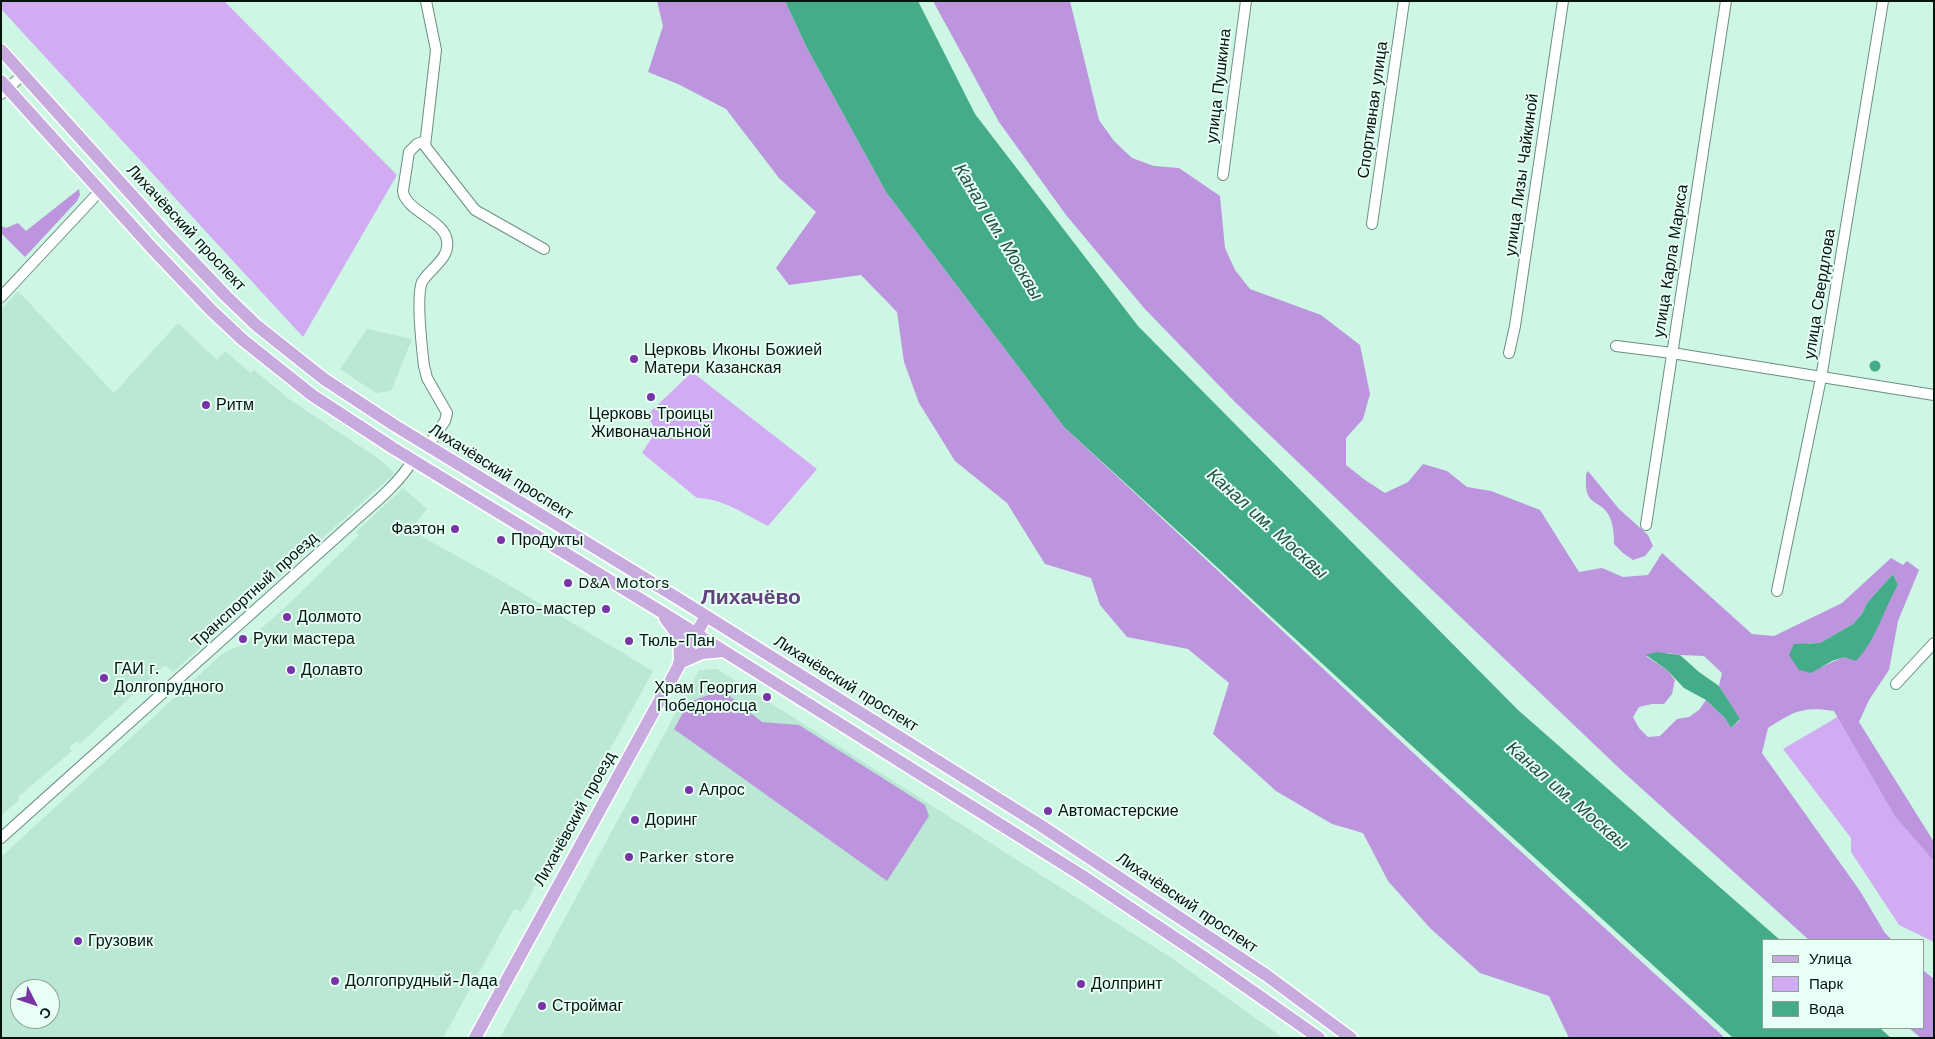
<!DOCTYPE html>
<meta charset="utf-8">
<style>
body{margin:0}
#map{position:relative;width:1935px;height:1039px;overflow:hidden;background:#cef6e5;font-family:"Work Sans",sans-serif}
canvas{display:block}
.frame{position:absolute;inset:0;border:2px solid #06140e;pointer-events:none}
.legend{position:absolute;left:1762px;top:939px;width:162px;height:90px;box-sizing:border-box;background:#e7fff5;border:1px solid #8da199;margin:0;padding:6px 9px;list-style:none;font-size:15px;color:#06140e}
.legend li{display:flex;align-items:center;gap:10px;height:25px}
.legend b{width:25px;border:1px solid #8da199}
.north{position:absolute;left:10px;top:979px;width:50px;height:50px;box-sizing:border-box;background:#e7fff5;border:1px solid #8da199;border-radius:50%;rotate:131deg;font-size:14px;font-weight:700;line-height:20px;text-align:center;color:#06140e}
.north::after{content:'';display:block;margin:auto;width:18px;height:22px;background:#7833a7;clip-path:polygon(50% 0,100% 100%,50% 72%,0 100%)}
</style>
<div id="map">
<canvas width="1935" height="1039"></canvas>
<div class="frame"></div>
<ul class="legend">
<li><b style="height:6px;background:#c7abde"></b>Улица</li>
<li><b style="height:14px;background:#d2acf2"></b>Парк</li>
<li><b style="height:14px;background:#44ac89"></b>Вода</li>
</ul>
<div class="north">С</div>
</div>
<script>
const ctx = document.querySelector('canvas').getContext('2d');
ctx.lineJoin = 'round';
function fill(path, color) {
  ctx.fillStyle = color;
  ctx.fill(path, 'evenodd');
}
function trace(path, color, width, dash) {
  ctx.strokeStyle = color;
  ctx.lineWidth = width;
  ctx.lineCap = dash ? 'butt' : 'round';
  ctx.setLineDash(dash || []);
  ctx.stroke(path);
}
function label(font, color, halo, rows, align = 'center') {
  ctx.font = font + ' "Work Sans",sans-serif';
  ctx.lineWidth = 4;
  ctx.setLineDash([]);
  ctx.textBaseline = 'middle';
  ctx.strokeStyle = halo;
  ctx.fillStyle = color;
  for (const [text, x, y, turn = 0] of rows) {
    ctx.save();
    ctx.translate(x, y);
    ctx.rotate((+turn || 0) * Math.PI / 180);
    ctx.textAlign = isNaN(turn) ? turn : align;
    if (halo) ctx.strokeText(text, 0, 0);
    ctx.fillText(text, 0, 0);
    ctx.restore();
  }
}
fill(new Path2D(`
 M18,291L114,393L178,323L217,360L225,351L251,373L254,370L289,399L379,459L395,473L173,672L165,665L80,744L77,741L73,744L69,748L72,751L18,797L19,800L1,816V310Z
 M367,329L412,339L391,391L376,393L340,369Z
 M403,488L427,509L410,530L502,581L653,671L521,912L514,909L443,1038H1V857L222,654L245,643L293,600L359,535L356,532ZM20,989H50V1019H20Z
 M717,669L1173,959L1283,1038H500L699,670Z`), '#bae8d5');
fill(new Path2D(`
 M1,1H224L397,175L303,337L1,9Z
 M692,372L817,469L768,526C746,515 722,498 697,498L642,453L656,431L647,415Z
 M1839,716L1934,843V942L1899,925L1851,852V838L1783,749Z`), '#d2acf2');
fill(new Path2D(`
 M657,1H785L807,48L886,192L1064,427L1423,762L1725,1038H1569L1549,996L1480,973L1430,928L1388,881L1363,833L1332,824L1276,791L1213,734L1229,683L1188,649L1127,637L1100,605L1091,578L1045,564L1007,503L955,461L919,403L904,362L897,312L861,275L789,285L776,268L816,212L779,178L726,109L678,84L648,72L663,26Z
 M933,1H1070L1099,120L1114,141L1132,158L1154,166L1179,168L1220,196L1225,248L1235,270L1250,289L1321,315L1360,345L1370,394L1363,419L1346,438V465L1365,480L1385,493L1408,482L1423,464L1447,471L1467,487L1491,491L1540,510L1579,572L1602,568L1623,577L1648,575L1662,553L1752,634L1774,636L1842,603L1891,558L1903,565L1907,561L1919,570L1898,621L1889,670L1869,700L1859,722L1934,842V861L1895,816L1834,711C1803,706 1794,711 1768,728L1762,753L1860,891L1885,933L1892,940H1809L1620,769L1235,402L1144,308L1066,215L999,122ZM1893,574L1898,585C1891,597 1852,652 1843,657C1836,661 1829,663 1822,667L1807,643H1820L1853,624L1862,614L1867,603ZM1668,653L1680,655L1704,656L1722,673L1719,686L1740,720L1731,728L1725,718L1706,700L1699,710L1689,717L1677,719L1660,736L1648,737L1639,728L1633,717L1639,707L1652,704H1664L1672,694L1675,680L1667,670L1646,656Z
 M79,189L80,195L77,201L25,257L1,233V226L6,228L18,223L26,231Z
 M1588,471L1619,509L1648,535L1653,546L1645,556L1633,560L1623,553L1614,544C1614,531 1613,516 1602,507C1598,504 1592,502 1589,497C1585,490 1586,482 1586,474Z
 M722,690L762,722L799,725L925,805L929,816L887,881L674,729L689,702Z
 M1924,971L1934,979V1038H1921L1909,1028H1924Z`), '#bc95de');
fill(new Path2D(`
 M785,1H918L975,114L1138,326L1518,710L1780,940H1764V1028H1880L1891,1038H1733L1446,777L1064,427L886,192L807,48Z
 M1869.5 366a5.5 5.5 0 1 1 11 0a5.5 5.5 0 1 1-11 0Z
 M1893,574L1898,585C1883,610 1877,639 1856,661L1844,657L1832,661L1811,673L1799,670L1789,655L1794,644L1820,643L1853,624L1862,614L1867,603Z
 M1656,652L1680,655L1699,672L1719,686L1740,719L1731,728L1725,718L1706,700L1684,688L1667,670L1646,655Z`), '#44ac89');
const minor = new Path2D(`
 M426,1L436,50L425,146L475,210L544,249
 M1,94L23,75
 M425,141L417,144L409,152L403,191C405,211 445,220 447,241C450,259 430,268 422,282C416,296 422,349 424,366L427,378L447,413L445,421L428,446
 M1223,175L1246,1
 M1372,224L1404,1
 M1,297L100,191
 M1616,346L1672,353L1934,395
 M1509,353L1515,326L1563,1
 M1646,525L1726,1
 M1777,591L1821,378L1883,1
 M1896,684L1934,643
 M1,838L350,525C372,505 397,486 413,460`);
const major = new Path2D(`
 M1,50L166,233L225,295L256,325L324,379L394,425L679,599L1040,825L1266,975L1351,1038
 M1,81L151,247L211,310L243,340L312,395L393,448L668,616L1081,875L1205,958L1319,1038
 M665,618L679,637L680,658
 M679,663L702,653L723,651
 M475,1038L706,616`);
trace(minor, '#6b8f80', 12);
trace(major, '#fff', 15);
trace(minor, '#fff', 10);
trace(major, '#c7abde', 12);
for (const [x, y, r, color] of [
 [634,359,5,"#7833a7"],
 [651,397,5,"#7833a7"],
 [206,405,5,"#7833a7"],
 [455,529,5,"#7833a7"],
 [501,540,5,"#7833a7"],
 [568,583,5,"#7833a7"],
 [606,609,5,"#7833a7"],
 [287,617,5,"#7833a7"],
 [243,639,5,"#7833a7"],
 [629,641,5,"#7833a7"],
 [291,670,5,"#7833a7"],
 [104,678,5,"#7833a7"],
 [767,697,5,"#7833a7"],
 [689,790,5,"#7833a7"],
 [1048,811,5,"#7833a7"],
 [635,820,5,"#7833a7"],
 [629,857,5,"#7833a7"],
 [78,941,5,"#7833a7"],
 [335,981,5,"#7833a7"],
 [1081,984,5,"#7833a7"],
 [542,1006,5,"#7833a7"]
]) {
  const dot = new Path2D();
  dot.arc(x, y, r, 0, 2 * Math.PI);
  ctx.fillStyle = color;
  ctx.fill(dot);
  trace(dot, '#e7fff5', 2);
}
label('16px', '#06140e', '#e7fff5', [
 ["улица Пушкина",1219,86,-83],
 ["Спортивная улица",1373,110,-82],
 ["улица Лизы Чайкиной",1522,175,-82],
 ["Лихачёвский проспект",186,228,47],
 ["улица Карла Маркса",1671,261,-81],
 ["улица Свердлова",1820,294,-81],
 ["Лихачёвский проспект",501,472,32],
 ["Транспортный проезд",255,590,-42],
 ["Лихачёвский проспект",846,684,32],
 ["Лихачёвский проезд",575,819,-61],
 ["Лихачёвский проспект",1187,903,34]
]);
label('16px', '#06140e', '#e7fff5', [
 ["Церковь Иконы Божией",644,350],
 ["Матери Казанская",644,368],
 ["Ритм",216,405],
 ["Церковь Троицы",651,414,"center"],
 ["Живоначальной",651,432,"center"],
 ["Фаэтон",445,529,"right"],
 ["Продукты",511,540],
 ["D&A Motors",578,583],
 ["Авто-мастер",596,609,"right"],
 ["Долмото",297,617],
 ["Руки мастера",253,639],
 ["Тюль-Пан",639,641],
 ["ГАИ г.",114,669],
 ["Долгопрудного",114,687],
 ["Долавто",301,670],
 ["Храм Георгия",757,688,"right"],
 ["Победоносца",757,706,"right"],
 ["Алрос",699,790],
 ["Автомастерские",1058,811],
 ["Доринг",645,820],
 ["Parker store",639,857],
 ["Грузовик",88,941],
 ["Долгопрудный-Лада",345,981],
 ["Долпринт",1091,984],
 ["Строймаг",552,1006]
], 'left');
label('italic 18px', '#255141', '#e7fff5', [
 ["Канал им. Москвы",998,232,59],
 ["Канал им. Москвы",1267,524,42],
 ["Канал им. Москвы",1567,796,41]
]);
label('bold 21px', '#62427d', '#e7fff5', [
 ["Лихачёво",751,598]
]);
</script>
